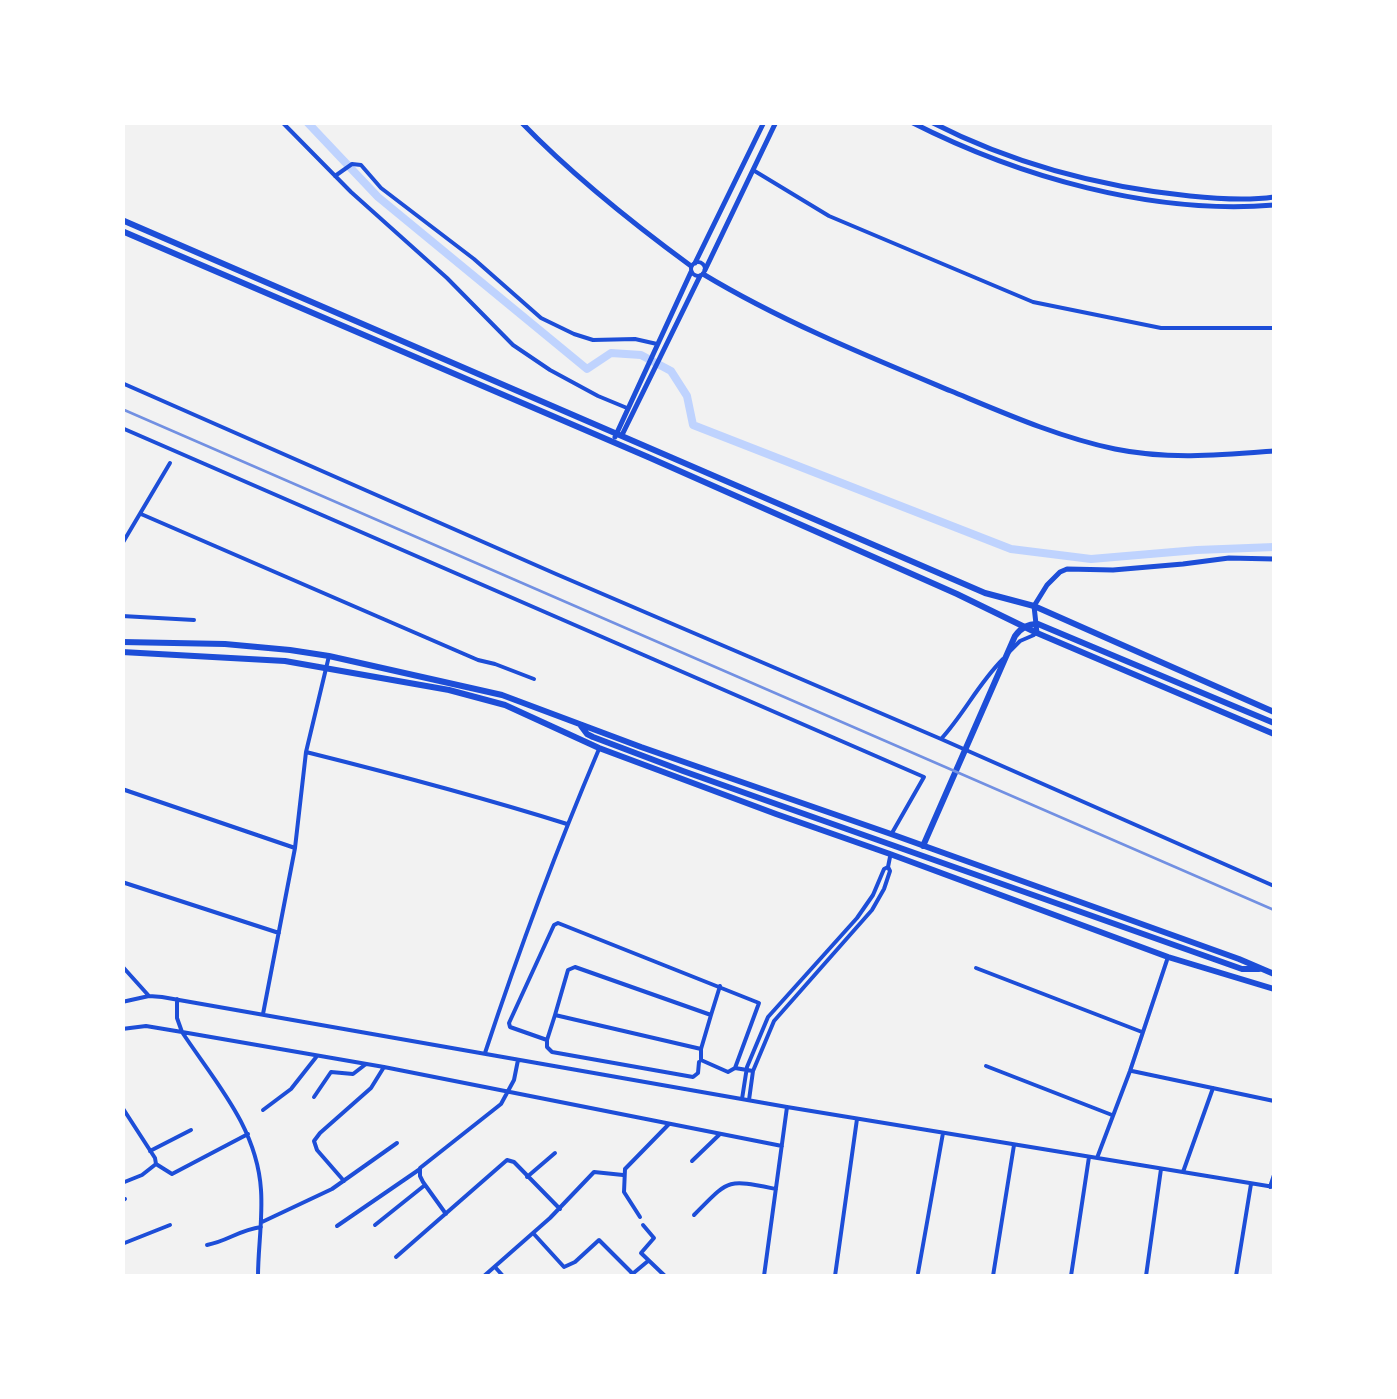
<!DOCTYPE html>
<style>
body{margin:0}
#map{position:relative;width:1397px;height:1399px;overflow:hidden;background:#f2f2f2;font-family:"Alegreya Sans",sans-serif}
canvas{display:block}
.frame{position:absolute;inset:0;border:125px solid #fff;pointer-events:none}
</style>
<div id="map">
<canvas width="1397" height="1399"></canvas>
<div class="frame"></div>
</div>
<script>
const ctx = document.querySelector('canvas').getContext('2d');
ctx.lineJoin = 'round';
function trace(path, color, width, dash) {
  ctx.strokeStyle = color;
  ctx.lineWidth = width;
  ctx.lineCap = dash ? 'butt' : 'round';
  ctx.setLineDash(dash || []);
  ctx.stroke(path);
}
trace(new Path2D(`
 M307,122L378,197L587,369L611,353L641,355L671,371L687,396L693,425L1011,549L1091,559L1197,550L1274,547`), '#bfd3fe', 8);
trace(new Path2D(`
 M282,122L351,192L447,278L513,345L550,370L598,396L627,408
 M753,170L829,216L1033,302L1161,328H1274
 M335,176L352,164L361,165L381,188L474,259L541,318L574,334L593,340L635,339L657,344
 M691 269a7 7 0 1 1 14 0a7 7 0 1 1-14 0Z
 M122,383L556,574L941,739C964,714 978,684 1003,659
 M122,428L924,777L892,833
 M141,514L478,660L495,664L534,679
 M122,544L170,463
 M122,616L194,620
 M1009,652L1020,641L1034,635
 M941,739L1274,886
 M306,752C394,774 481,797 567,824
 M122,789L295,848
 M122,882L279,933
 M122,966L149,996
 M976,968L1142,1032
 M177,999V1018L182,1032L384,1067L782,1146
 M122,1002L149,996L162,997L787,1107L1274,1187
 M263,1014L295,848L306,752L329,656
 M555,1015L547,1040L510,1027L509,1023L554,925L558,923L759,1003L735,1068
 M711,1015L720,986
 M122,1029L146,1026L182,1032C215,1082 257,1127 261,1190C263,1219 258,1248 258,1276
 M547,1040V1047L552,1052L693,1077L698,1073L699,1062
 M701,1049L555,1015L568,970L575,967L711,1015L701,1049V1060L728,1072L735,1068L753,1071
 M485,1053C519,950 557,848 599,749
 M986,1066L1112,1115
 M1132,1071L1274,1101
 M314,1097L331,1072L353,1074L366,1064
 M742,1099L747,1067L768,1017L857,918L873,895L884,869L888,867
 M749,1100L753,1071L774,1021L872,910L884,889L890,871L888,867L890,857
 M122,1107L155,1158L156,1164L142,1175L122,1183
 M263,1110L291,1089L317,1056
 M150,1151L191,1130
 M1097,1158L1130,1071L1167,960
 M692,1161L720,1134
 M156,1164L172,1174L248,1134
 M1183,1172L1213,1088
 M527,1177L555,1153
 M344,1181L317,1150L314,1141L320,1133L371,1088L384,1067
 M1270,1187L1274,1175
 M122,1200L125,1199
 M446,1214L423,1182L420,1176V1168L501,1104L514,1080L518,1060
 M694,1215C730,1179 725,1179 776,1189
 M640,1217L624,1192L625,1169L669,1124
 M262,1222L332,1189L397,1143
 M375,1225L425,1185
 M643,1225L654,1238L641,1253L665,1276
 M337,1226L420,1169
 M533,1233L564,1267L575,1262L599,1240L633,1274
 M122,1244L170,1225
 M207,1245C228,1241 239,1230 261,1227
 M396,1257L507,1160L514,1162L560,1209
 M495,1267L503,1276
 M918,1273L943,1133
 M484,1276L550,1218L594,1172L623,1175
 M630,1276L648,1261
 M764,1276L787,1107
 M835,1276L857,1119
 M993,1276L1014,1145
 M1071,1276L1089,1157
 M1146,1276L1161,1169
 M1236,1276L1251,1184`), '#1d4ed8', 4);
trace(new Path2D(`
 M521,122C573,176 631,222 691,266
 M911,122C1019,177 1152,215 1274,205
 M931,122C1011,163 1100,187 1190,196C1218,199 1246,201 1274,197
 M1274,122V123
 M695,263L764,122
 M705,270L776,122
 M703,274C781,321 867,356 951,391C1004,413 1058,437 1115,449C1168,460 1222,455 1274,451
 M622,435L700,276
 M615,437L691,272
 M1037,633L1034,606L1047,585L1060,572L1067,569L1113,570L1183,564L1229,558L1274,559`), '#1d4ed8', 5);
trace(new Path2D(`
 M122,220L985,593L1034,606L1274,712
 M122,231L648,457L957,594L1037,633L1274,734`), '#1d4ed8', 6);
trace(new Path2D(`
 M122,642L225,644L290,650L329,656L502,695L641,747L891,834L1239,959L1274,974
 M122,652L285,661L449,690L505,705L599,748L776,814L890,854L1168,957L1274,989
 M581,726L587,734L593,737L683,771L1242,969H1259
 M923,846L1015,636C1021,628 1027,624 1038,624L1274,723`), '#1d4ed8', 6);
trace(new Path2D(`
 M122,409L1274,910`), '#7290e2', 2.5);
</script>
